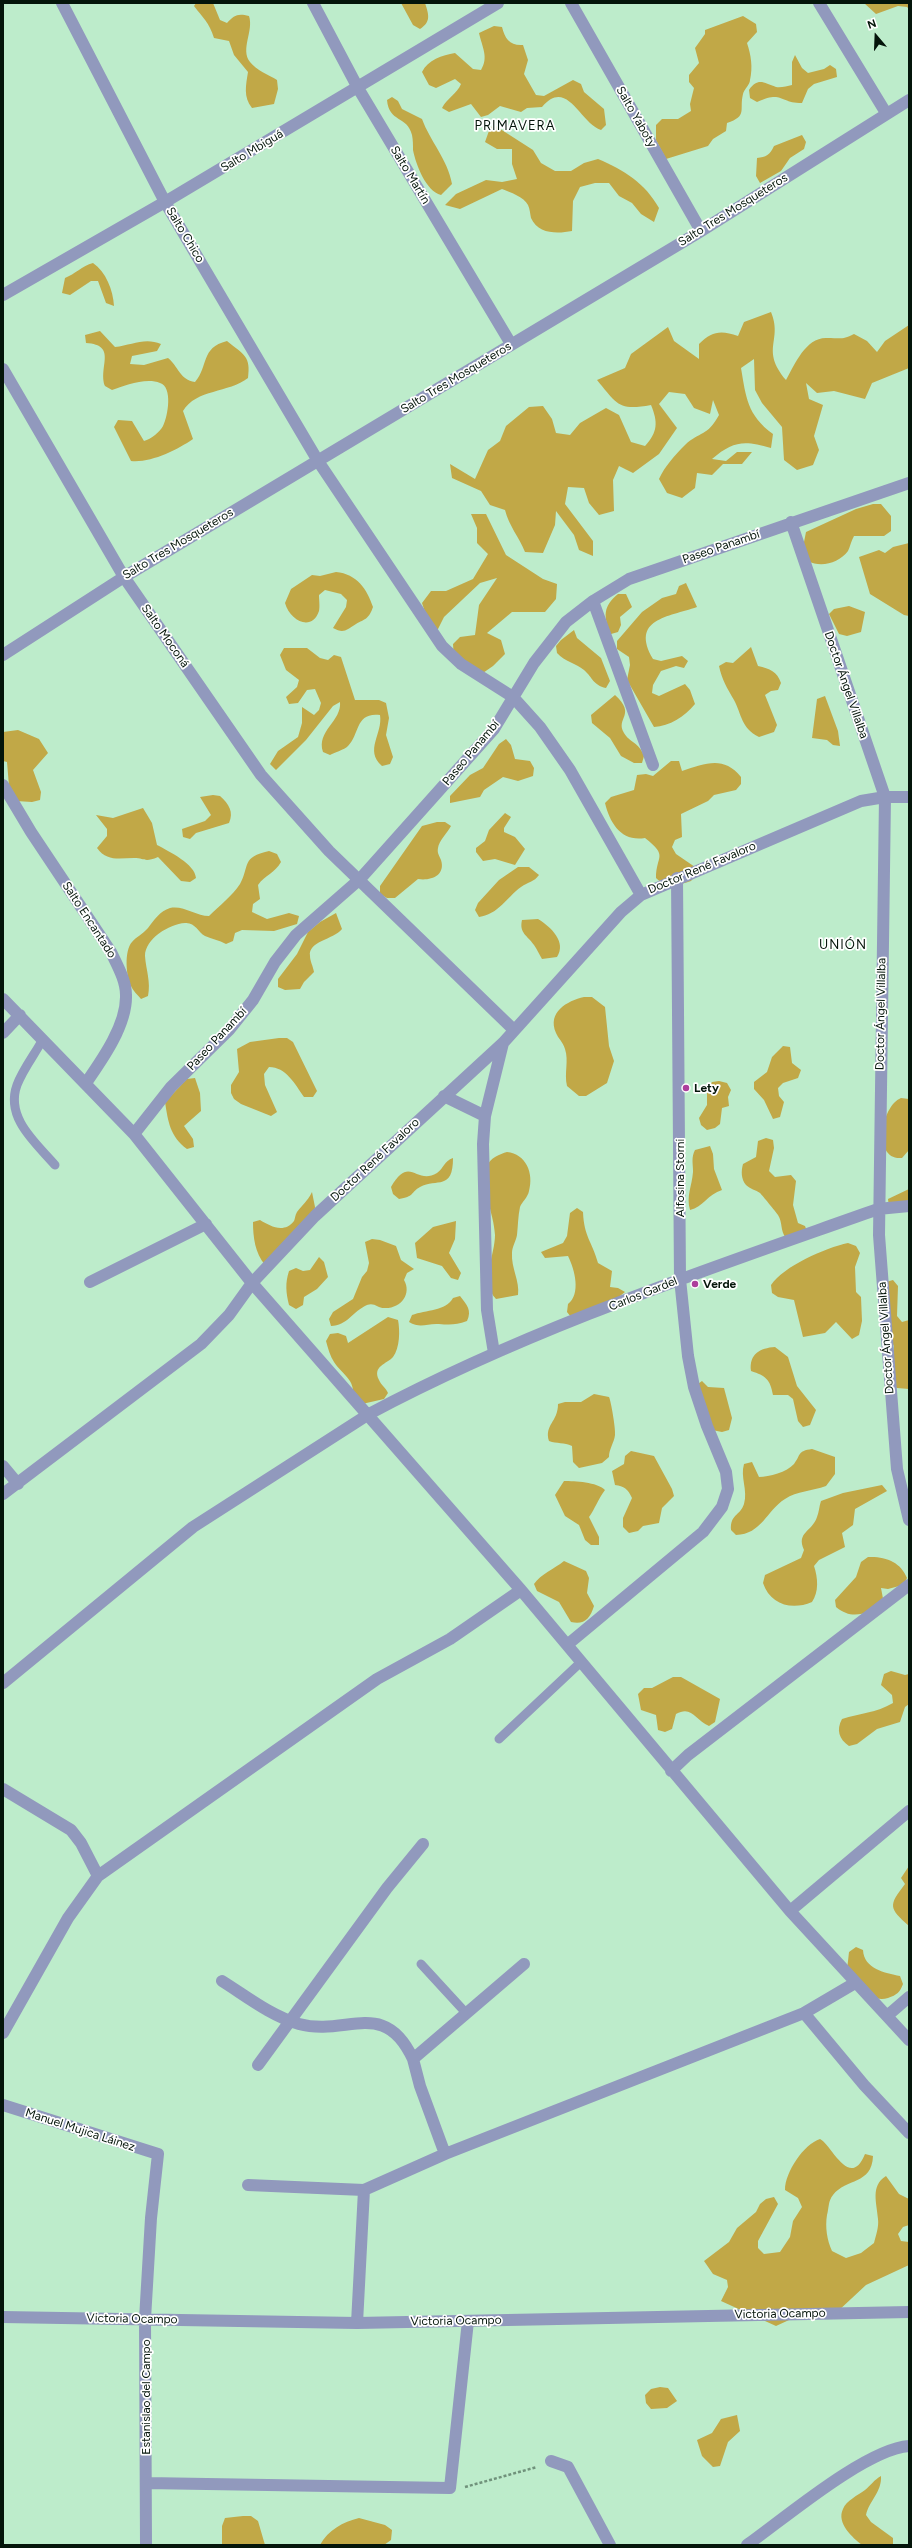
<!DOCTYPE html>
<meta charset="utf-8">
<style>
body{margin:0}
#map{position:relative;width:912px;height:2548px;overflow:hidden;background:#bdeccb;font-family:Figtree,sans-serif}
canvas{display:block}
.frame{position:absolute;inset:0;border:4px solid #04150a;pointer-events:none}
.north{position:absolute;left:856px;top:16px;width:40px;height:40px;-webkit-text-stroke:3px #fff;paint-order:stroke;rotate:341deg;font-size:11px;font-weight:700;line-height:16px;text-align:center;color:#04150a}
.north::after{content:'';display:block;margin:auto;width:14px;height:18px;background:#04150a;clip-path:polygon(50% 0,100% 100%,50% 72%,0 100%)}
</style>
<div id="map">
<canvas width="912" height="2548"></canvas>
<div class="frame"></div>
<div class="north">N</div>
</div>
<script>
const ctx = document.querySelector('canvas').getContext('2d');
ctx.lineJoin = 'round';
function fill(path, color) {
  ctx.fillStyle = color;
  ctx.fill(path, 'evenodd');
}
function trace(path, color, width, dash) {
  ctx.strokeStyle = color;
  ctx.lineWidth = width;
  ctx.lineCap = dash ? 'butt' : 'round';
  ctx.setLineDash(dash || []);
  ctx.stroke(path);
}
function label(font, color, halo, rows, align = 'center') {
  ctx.font = font + ' Figtree,sans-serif';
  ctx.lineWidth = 3.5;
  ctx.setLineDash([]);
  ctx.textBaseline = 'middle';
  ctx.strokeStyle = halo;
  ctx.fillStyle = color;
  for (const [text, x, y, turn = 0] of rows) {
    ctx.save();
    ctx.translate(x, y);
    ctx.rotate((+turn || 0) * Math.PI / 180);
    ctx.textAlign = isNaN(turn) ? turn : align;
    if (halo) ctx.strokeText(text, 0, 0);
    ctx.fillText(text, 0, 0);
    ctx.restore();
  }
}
fill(new Path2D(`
 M196,3H213L220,20L227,23C234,15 238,13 249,16C254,31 240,49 250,62C256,70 269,75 277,80L278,89L274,104L252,108C243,97 246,85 248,72L234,55L229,41L214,38C209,22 203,18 194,6Z
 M401,3H425C429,15 431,22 420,29L413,25Z
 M864,3H909V9L907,7L898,6L876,14Z
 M743,16L756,24L757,32L747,43C751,55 753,67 750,80C750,85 744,89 743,94C739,110 748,116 727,123L726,131L713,139L708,146L666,159L656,140V125L662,119H678L691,111L690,104L694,88L689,82V75L699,63L695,48L705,34V30Z
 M494,26L502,27C505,39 510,46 523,45L528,60L524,74L536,95L544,96L573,80L581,84L584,92L604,109L606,125L601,130C580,123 567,77 542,107L527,108L521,112L500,106L488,115L481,117L471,104L449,112L442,108C447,98 457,94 461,84L455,79L436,88L429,85L422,72C428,60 442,55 455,53L473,69L481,70C489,57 482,47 479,33Z
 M795,55L802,68L808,73L824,69L830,65L836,69L837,77L814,84L808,89L802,103C779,103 783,90 757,102L750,98L749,90C758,77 764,83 776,87C781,88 787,86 792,85V62Z
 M392,97L398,101L402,109L422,119C430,141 448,160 452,184L441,195C426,191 416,165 413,150C413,145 413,140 412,135C407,115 389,123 387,100Z
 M494,125L533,150L541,163L555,171H571L584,163L598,159C624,170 645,183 659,208L654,222L641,214L632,203L619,196L609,183H595L580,187L573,201L572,231C557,234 538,234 531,218C530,214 530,209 528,205C524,197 510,192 502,189L460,209L445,205L456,194L486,180L502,182L517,179L512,164V149H497L485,142L490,128Z
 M802,135L806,142L804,149L790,158L781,171L760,183L756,176L757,158C766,157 770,155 774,146Z
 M93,263C106,272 113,290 114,306L106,303L98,281H91L70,295L62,293L65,278C75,274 82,266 93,263Z
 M771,312C783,341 760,349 786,380C795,364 806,337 827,338C841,338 842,340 854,334L867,341L877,352L885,341L909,325V368L872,383L865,399L834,391L817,393L806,383L809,399L823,405L814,436L819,450L813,465L797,470L784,460L782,427L762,403L755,390L754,359L741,368C746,397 747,415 773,434L771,448C744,440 733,441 712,459L726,461L737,452H752L742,464H723L712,475L697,473L695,488L682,498L667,493L659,479C665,466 675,455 685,445C700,431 707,437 719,415L713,400L710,414L694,408L685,394L669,392L659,404L677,428L659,454L633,473L619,466L613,480L614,511L599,515L589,503L584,488L568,487L565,504L593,541V556L579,550L574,535L556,511L555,525L543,553L525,552C519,537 509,526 505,510L490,505L481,491L452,478L450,464L475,479L488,450L500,441L506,426L529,407L543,406L552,419L556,433L570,435L580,423L606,408L619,415L631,442L645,446C658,432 658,422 651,405C618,411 617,404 597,380L625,368L631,354L668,327L674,341L699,359V344C712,331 721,330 738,336L744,322Z
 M100,331L115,347C132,345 145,337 161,344L157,351L132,356L130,364L144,365L168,358C178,366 180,380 195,382C209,366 200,348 227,341C244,355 251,356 248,378C229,393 196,389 183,411L193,439C177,450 151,463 131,461L114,427L118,420L132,421L144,441C151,439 160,432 163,426C168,416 173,387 160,383C146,377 124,386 112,390L105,386C98,367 118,345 86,343L85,335Z
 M873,504H881L891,516V531L884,536H854C851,541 850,547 848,551C839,563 821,568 808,561L803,547L806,532L856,509Z
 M471,514H486L506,555L543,579L557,584L556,599L545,612H512L487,633L501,640L505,654L493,666L480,675L454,659L453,644L460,637L475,635L479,605L497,578L480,583L444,617L437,631L427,618L422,603L431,591H446L473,579L488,554L477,543V528Z
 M909,543V616L904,615L870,594L859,557L879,550L885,553L893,547Z
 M336,572C357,574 367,589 373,607C369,619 365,619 356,624C346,630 344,634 333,628L346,607L347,600L341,594L325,590L319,595C319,599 320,607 319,611C312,632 290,621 285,603L291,589L312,575L320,576Z
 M686,583L697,607C668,617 630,619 653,659L661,661L682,656L688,661L684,668L676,666L661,671L653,685L652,693L659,696L685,684L690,690L695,704C684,717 670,726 654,727L627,680L630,665L629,657L617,649V641L642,612L662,598L676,594L679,586Z
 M618,594H626L632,607L620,617L621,625L618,632L611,634C603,617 603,606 618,594Z
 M849,606L865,612L861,632L847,636L839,634L829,614L834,609Z
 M574,630L577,638L601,658L610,681L606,688C593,685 593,678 584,670C576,663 565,662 557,653L556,646L561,640Z
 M751,647L758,666C770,669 777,671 781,683L778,690L771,691L765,695L777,725L774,732L759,737C741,728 742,715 734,700C727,688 722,680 719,666L726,662L733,663Z
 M284,648H307L320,658L328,660L334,655L341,657L355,700H379L386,703L389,718L386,735L393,757L390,764L382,766C364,750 383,734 380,715C355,712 360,734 348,746C344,750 335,752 330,755L323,752C316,731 342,721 340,702L333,706L306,740L276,770L270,764L278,751L298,737L302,723V707L314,715L319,710L321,703L315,689L307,690L298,703L289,704L286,697L297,687L299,680L286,670L280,655Z
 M615,695C637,715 615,718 624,733C630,743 639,742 644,756L642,763H634L621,756L610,738L592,723L591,715Z
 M825,696L838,731L840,746L833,745L827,740L812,738L817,699Z
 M18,730L39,739L48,753L33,770L41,792L40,800L32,802L16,801L9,786L7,762L3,761V732Z
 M506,739L511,745L515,759L530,761L534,768L533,776L518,781L503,777L484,790L480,797L450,803V796L470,775L483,768L499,744Z
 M671,761H679L682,771C705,764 723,755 741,777V784L736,790L714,795L708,801L681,814L682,837L675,840L672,847L676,854L695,867L696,875L691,881C679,885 666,888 656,878C656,855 669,857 645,838C622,842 610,824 605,803L611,797L634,790L637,775L646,774L653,776Z
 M213,795L220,796C229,804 234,812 229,823L196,833L190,839L183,837L182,829L205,821L211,815L200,797Z
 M143,808L152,823L157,845C170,852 195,864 196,878L190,882L181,881L158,857C144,863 145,858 134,858C120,858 107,862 97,848L107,836V829L96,815L113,818Z
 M505,813L511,817L504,828V832L515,837L525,849L515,865L495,859L483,861L476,852V848L485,841L489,830Z
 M437,822H445L451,826C447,833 439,841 438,848C437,853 439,855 441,860C446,876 430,881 418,879L395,898H387L380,894V886L422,826Z
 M269,851L277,854L281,862C275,873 265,875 258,885L260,899L253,904L252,912L267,919L289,913L299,916L297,924L274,931L242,930L235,933L233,941L226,944C219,940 212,939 205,936C198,932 195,922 185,923C169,924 145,939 145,956C146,970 151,982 148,996L141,999C138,995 133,991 131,986C126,976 124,951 132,942C136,937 143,934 148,928C154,920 160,911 170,908C183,905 196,916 209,916C219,906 232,896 240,884C250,866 241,857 269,851Z
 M518,867H529L539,875C534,882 528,882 521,887C506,898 499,914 479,917L475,910L478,903L499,880Z
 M336,913L342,929C333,940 308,941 310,956C310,961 313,966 314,972L304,982L300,989L285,990L278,987V979L297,954L308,932L320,922Z
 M538,919C551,927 567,942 557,957L542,959C539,954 537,949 534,945C527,935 519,933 522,920Z
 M584,997H592L605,1007L609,1046L614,1061L607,1083L586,1096H579L567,1086C564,1073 569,1061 565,1049C563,1042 558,1038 556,1033C547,1012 567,1001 584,997Z
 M279,1038H287L293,1042L317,1091L313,1097H304C295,1084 286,1067 269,1067L264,1074L265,1085L277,1112L271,1116L241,1104L234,1099L231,1093V1085L239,1072L237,1049L250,1042Z
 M783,1046L790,1047L792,1063L801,1070L798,1078L783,1083L778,1088L779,1096L784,1102L780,1117L773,1119L764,1100L754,1089V1082L767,1072L772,1057Z
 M195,1078L200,1093L201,1111L184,1126L193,1139L194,1147L187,1149C170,1137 168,1121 165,1102L187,1079Z
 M719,1081L727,1083L731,1090L728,1097L729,1106L722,1108L720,1124L715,1128L707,1130L701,1125L699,1118L707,1105V1089L712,1082Z
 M901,1098L909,1099V1150L902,1158C873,1161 880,1107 901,1098Z
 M766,1138L773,1140L774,1148L769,1171L775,1177L791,1175L796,1181L793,1205L798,1223L805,1226L808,1234L786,1238C780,1231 783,1223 778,1215C776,1212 762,1195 760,1193C756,1190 750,1189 746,1185C741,1179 741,1171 743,1164L756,1157L758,1141Z
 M710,1146L713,1154L714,1169L722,1190C708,1194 703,1207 690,1210C686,1196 692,1186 693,1172C693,1163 691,1158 695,1150Z
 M507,1152C526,1154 534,1173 529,1191C528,1197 522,1202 520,1207C518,1216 518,1226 517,1235C516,1241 512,1247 512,1253C511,1268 520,1281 518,1295L496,1299C480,1282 495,1255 495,1235C494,1212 480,1189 487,1166C490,1158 500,1154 507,1152Z
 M453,1158C453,1191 437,1178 420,1187C411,1192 414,1197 399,1199L393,1194L391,1187C410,1154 416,1186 437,1173C444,1168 444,1161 453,1158Z
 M909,1189V1211L889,1207L888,1199Z
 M312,1192L315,1207L314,1214L265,1265C255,1253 253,1237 253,1222L260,1220C270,1226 284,1234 294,1221C295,1219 295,1215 297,1212C303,1204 307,1202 312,1192Z
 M577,1208L583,1212C584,1237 592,1241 598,1263L612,1271L610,1287L618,1288L625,1292L600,1312L571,1317L567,1312L568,1304C581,1294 575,1270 568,1256L545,1258L541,1252L563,1243L567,1236L570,1213Z
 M456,1221L455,1239L449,1253L461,1273L458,1280L451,1278L442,1266L417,1258L415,1243L433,1227Z
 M372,1239L380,1240L396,1246L401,1260L414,1269L407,1273L404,1280C412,1294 401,1309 384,1308C378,1308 374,1302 367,1305C353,1311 347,1326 331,1326L329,1319L333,1312L353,1299L362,1277L367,1271L369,1263L365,1242Z
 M848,1243L856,1246L860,1253L855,1267L856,1292L861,1297L862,1321L859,1335L852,1339L836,1322L825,1333L803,1337L794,1300L778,1297L772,1293L771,1285C784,1266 825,1248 848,1243Z
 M319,1257L324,1262L328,1277L317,1289L304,1297L303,1305L296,1309L289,1305C286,1293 285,1283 289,1271L296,1268L303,1271L310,1270Z
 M893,1280L898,1286L897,1316L902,1322L909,1320V1389L897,1388L891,1383L894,1346L882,1325L879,1311V1295L886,1282Z
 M460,1296C467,1305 472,1310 467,1321C456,1325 450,1325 439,1324C427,1323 421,1329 409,1322L412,1315C426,1310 446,1311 453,1298Z
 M388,1317L398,1320C400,1330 400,1348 393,1357C387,1364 372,1366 379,1380C381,1385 386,1388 388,1393L384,1399L362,1404L353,1393C354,1379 341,1373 334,1362C330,1356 328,1348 326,1341L330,1334L338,1333L346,1336L348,1343Z
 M775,1347L788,1357L797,1386L816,1410L810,1425L803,1427L798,1421L793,1399L788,1395H773C770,1379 766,1376 751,1371C749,1354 760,1348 775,1347Z
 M702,1381L708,1387L724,1388L732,1418L729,1430L722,1432L707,1429L695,1386Z
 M594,1394L609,1397C611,1401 616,1430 615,1435C614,1443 609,1449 609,1457L602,1463L579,1468L573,1462L572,1446C564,1442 557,1444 549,1441C544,1425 558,1422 558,1404L565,1402H581Z
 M812,1449L835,1457V1474L826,1486C812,1491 797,1491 785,1499C766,1511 762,1534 736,1535L731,1530C730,1514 740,1516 744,1504C748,1490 740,1477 744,1464L752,1462L759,1477C769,1477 787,1472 794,1464C801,1455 797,1451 812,1449Z
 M631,1451L654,1456L672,1489L674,1496L662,1508L659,1523L643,1526L638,1531L629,1533L623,1527V1518L632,1498C628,1489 624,1486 615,1485L612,1471L624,1464L625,1456Z
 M564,1481C575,1481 597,1482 605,1490C598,1499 595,1509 589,1517L599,1537V1545H591L585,1540L579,1525L565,1516L555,1495Z
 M882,1485L887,1491L855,1509L853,1525L842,1533L845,1547L819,1560L814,1566C818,1578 819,1592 812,1602C791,1611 770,1604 763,1583L765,1575L801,1558L804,1550C796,1532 812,1532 817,1517C819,1512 819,1507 821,1501L843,1493Z
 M868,1557C885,1556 901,1562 907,1578L903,1585L888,1589L881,1588L884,1604C867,1613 853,1621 836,1607L835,1600L856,1577L861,1562Z
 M564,1561L586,1571L589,1578L587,1593L594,1606C590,1619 584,1625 571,1622L559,1602L537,1591L534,1584C541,1574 554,1569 564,1561Z
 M891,1671L905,1675L909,1674V1704L905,1707L900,1722L877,1729L857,1744L849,1746C839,1739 836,1730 842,1719C860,1713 876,1713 893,1703L892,1695L881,1685L884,1674Z
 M673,1677H681L720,1699L715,1722L709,1726C695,1720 692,1705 676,1714L672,1729L665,1732L658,1730L656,1715L641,1710L638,1694L644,1688H652Z
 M909,1866V1926C889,1908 888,1906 905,1884L901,1878Z
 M856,1947L863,1950C864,1969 885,1973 900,1976L903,1984C900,1992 897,1995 888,1998C870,2004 859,1983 847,1970L849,1952Z
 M820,2139C831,2144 850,2191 865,2154L873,2156C872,2185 846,2178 833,2195C828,2201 829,2208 827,2215C825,2227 827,2240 832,2251L846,2258L861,2253L874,2243C876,2235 879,2227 878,2219C877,2203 870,2186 886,2176L899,2194L909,2199V2225L903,2227L898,2234L901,2241L909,2242V2265L866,2285L837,2312L821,2308L813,2309L776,2326L721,2301L728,2287L727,2280L713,2274L704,2261L729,2242L737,2228L756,2212L760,2204L766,2199L774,2197L778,2204L758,2241V2248L764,2254L780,2252L790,2237L793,2221L802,2207L798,2198L785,2190C785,2172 804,2144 820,2139Z
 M660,2387L668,2388L677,2401L667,2408L651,2409L646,2403L645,2395L651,2389Z
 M737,2415L740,2431L728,2442L720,2466L713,2467L702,2456L697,2440L712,2433L721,2419Z
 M881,2476C882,2492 869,2501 866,2515L871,2522L893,2538V2545H862C853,2538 836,2523 843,2509C846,2501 858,2495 865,2490C871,2485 874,2480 881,2476Z
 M243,2516H251L258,2521L265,2545H222V2526L225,2518Z
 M359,2518L385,2525L392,2530L391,2540L384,2545H320C328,2530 343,2522 359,2518Z`), '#c1a847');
trace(new Path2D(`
 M465,2487L537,2467`), '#70927b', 2.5, [3, 2]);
trace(new Path2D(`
 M43,1039C35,1054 23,1069 17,1085C5,1118 36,1143 55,1165
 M499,1739L581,1662
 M421,1964L466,2013`), '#9199bd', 9);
trace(new Path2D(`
 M62,3L165,202L318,461L442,646L461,664L513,697L540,727L570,770L641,895
 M313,3L358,88L511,344
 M571,3L701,231
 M819,3L886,113
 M3,295L165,202L498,3
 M3,369L124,577L261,775L329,851L514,1030
 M791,522L885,797L879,1235L897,1469L909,1520
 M593,601L653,765
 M3,655L124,577L701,231L909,100
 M3,785L31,832L111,952C117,965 126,980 126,995C127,1025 102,1060 86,1083
 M3,999L134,1134L252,1283L521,1590L790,1911L909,2040
 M3,1033L20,1015
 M444,1096L485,1116
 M134,1134L171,1087L229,1030L253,1000L275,962L296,935L360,879L494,729L534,663L566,622L593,601L629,579L909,483
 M90,1282L206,1224
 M494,1353L487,1310L483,1144L485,1116L503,1043
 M3,1466L18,1484
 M3,1494L201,1344L229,1315L252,1283L315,1216L503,1043L621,912L641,895L861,801L885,797H909
 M567,1645L703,1532L722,1507L728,1489L726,1472L707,1426L694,1387L688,1356L680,1279L677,878
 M3,1683L193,1527L369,1414C530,1328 706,1270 878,1209L909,1206
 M671,1771L688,1755L909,1585
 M3,1789L71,1830L81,1843L98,1876
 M790,1911L909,1811
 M222,1981C246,1996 271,2016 299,2024C347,2037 384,1997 413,2059
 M804,2013L864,2085L909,2133
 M887,2016L909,1997
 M3,2033L68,1918L98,1876L377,1679L450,1639L521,1590
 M258,2065L387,1888L423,1844
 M3,2105L158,2154L151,2218L145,2319L146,2545
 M445,2154L420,2086L413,2059L524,1964
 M248,2185L364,2190L445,2154L804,2013L855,1983
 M3,2317L357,2323L909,2312
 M357,2323L364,2190
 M551,2461L568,2467L610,2545
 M146,2483L450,2488L468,2321
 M747,2545C785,2518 866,2449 909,2446`), '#9199bd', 12);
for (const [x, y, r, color] of [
 [686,1088,4,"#ad3e9c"],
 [695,1284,4,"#ad3e9c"]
]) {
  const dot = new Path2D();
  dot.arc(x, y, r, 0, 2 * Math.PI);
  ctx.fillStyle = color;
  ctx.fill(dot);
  trace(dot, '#fff', 1.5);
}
label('12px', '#04150a', '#fff', [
 ["Salto Yaboty",636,117,60],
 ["Salto Mbiguá",252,151,-31],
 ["Salto Martín",410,175,59],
 ["Salto Tres Mosqueteros",733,210,-32],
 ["Salto Chico",185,235,59],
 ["Salto Tres Mosqueteros",456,378,-31],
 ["Salto Tres Mosqueteros",178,544,-31],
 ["Paseo Panambí",721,547,-19],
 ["Salto Moconá",165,636,55],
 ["Doctor Ángel Villalba",846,685,71],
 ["Paseo Panambí",471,753,-50],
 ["Doctor René Favaloro",702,868,-23],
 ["Salto Encantado",89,920,57],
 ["Doctor Ángel Villalba",881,1014,-89],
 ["Paseo Panambí",217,1039,-47],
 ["Doctor René Favaloro",375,1160,-43],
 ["Alfosina Storni",680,1178,-90],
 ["Carlos Gardel",643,1294,-22],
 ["Doctor Ángel Villalba",886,1338,-94],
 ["Manuel Mujica Láinez",80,2130,18],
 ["Victoria Ocampo",780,2314,-1],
 ["Victoria Ocampo",132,2319,1],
 ["Victoria Ocampo",456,2321,-1],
 ["Estanislao del Campo",146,2397,-90]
]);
label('bold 12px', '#04150a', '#fff', [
 ["Lety",694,1088],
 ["Verde",703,1284]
], 'left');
ctx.letterSpacing = '1px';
label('13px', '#04150a', '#fff', [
 ["PRIMAVERA",515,126],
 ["UNIÓN",843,945]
]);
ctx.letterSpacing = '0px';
</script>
